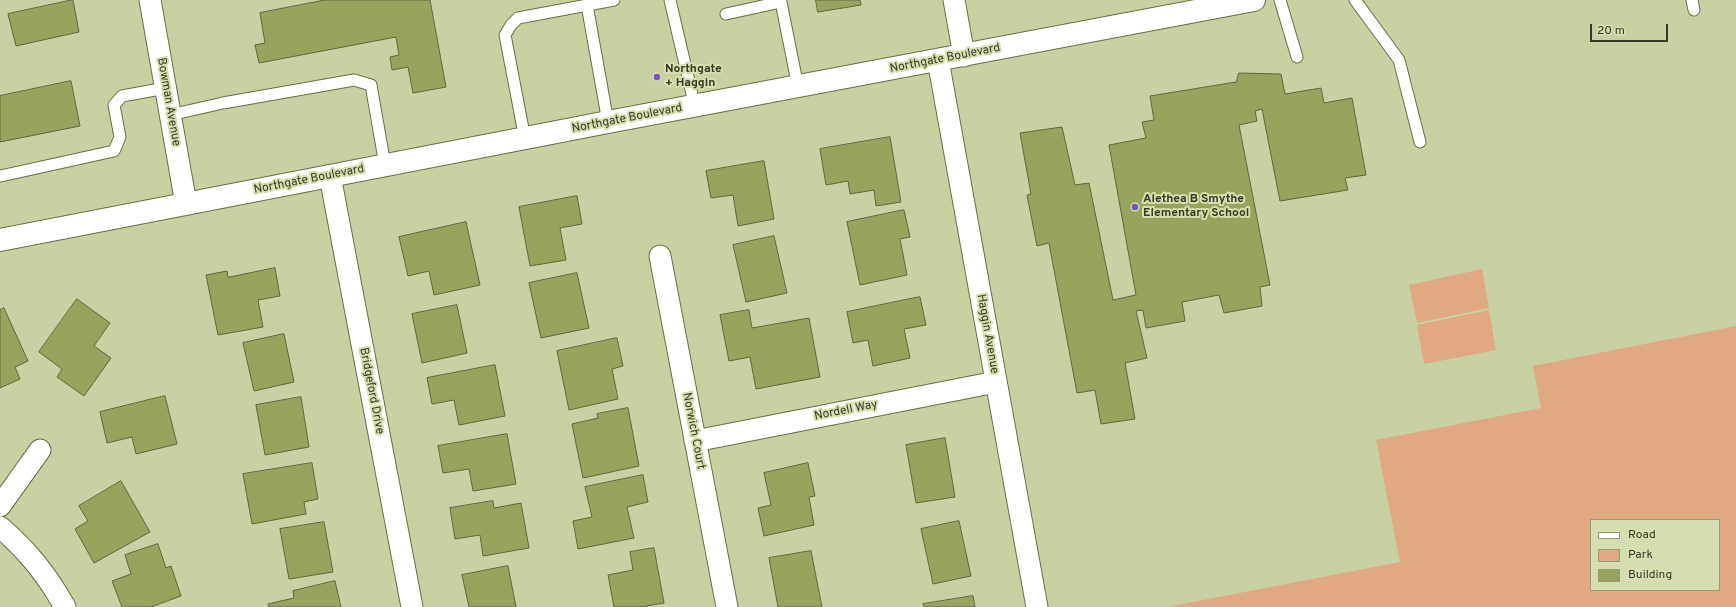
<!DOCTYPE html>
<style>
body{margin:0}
#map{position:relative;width:1736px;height:607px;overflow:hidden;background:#c7d1a1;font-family:Overpass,sans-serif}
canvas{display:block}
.legend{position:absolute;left:1590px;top:519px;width:130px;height:72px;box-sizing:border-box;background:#d4deae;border:1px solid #959c78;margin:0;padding:5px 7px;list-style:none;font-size:12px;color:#363a27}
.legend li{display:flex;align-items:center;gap:8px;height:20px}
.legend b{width:20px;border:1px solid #959c78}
.scale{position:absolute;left:1590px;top:24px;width:78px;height:18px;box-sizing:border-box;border:2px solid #363a27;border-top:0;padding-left:5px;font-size:12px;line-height:14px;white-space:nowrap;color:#363a27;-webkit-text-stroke:3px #d4deae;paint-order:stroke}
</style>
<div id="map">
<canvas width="1736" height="607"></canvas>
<ul class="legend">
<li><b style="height:5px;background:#fff"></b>Road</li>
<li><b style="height:11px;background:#e1a980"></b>Park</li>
<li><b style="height:11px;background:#97a45c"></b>Building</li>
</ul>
<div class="scale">20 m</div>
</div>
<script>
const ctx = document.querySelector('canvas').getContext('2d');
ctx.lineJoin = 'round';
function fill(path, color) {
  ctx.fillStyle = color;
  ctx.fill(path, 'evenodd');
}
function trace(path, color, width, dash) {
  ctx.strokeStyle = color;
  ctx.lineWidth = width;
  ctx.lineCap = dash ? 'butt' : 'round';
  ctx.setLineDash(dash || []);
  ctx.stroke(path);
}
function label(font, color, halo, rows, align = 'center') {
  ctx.font = font + ' Overpass,sans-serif';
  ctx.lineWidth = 4;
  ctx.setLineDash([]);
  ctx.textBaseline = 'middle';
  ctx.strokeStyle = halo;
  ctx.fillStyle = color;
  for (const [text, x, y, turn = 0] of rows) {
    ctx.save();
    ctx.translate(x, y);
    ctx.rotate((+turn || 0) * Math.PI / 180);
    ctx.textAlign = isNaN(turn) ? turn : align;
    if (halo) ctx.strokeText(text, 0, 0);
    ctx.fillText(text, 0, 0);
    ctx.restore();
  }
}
fill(new Path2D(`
 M1482,269L1489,308L1417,323L1409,285Z
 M1489,310L1496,350L1424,364L1417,325Z
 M1736,326V607H1167L1400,562L1376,440L1541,408L1533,366ZM1591,520H1719V590H1591Z`), '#e1a980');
const building = new Path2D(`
 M73,0L79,32L16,46L8,14Z
 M325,0H430L446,87L413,93L408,67L392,70L390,57L399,55L396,37L259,63L255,45L265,43L260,13Z
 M816,0H860L861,5L818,12Z
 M1239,73L1281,74L1285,94L1321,88L1324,103L1352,98L1366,175L1345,178L1348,190L1280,201L1262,109L1255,111L1257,121L1239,125L1270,285L1260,287L1262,306L1224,313L1219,295L1182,302L1185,321L1146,328L1143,310L1136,311L1147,358L1125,363L1135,419L1101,424L1095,390L1077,393L1049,243L1037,246L1027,195L1031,194L1020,133L1062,127L1075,185L1089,183L1113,300L1136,295L1109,145L1146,138L1142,122L1154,120L1150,96L1236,82Z
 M71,81L80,126L0,142V96Z
 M890,137L901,202L876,206L874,190L850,194L848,181L826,185L820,149Z
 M764,161L774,219L738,226L733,195L711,198L706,171Z
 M577,196L582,224L560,228L566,260L530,266L519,207Z
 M904,210L910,237L900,239L907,275L860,285L847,222Z
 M466,222L480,285L434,295L429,271L408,276L399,237Z
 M774,236L787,293L746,302L733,245Z
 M275,268L280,296L258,300L263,327L218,335L206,275L227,271L228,277Z
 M577,273L589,328L541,338L529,283Z
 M920,297L926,325L904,329L910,358L873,366L868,340L853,343L847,312Z
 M77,299L110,323L94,346L111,358L84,396L57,377L62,369L39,352Z
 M457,305L467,353L422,363L412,314Z
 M4,308L28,361L15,367L20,379L0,388V310Z
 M749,310L752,328L809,318L820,377L756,389L750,357L729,361L720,315Z
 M284,334L294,382L254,391L243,343Z
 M617,338L623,366L612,369L618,399L569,410L557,351Z
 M495,365L505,416L459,425L454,400L432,404L427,378Z
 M165,396L177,444L136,454L132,437L107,443L100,412Z
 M301,397L309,447L265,455L256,405Z
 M628,408L639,466L583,478L572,424L598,418L597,414Z
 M507,434L516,484L473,491L469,469L443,473L438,446Z
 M945,438L955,497L916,503L906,445Z
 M312,463L318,499L304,502L306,514L252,524L243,474Z
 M808,463L815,496L809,497L814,525L764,536L758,508L771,505L764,473Z
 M643,475L648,502L627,507L634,538L578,549L573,521L592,517L585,487Z
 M121,481L150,532L94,563L75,529L88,521L79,506Z
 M493,501L494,508L521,503L529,548L483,556L480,535L455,539L450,508Z
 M959,521L971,576L933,584L921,529Z
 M324,522L333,572L289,579L280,529Z
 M158,544L166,568L171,566L181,596L151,607H122L112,581L131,574L125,555Z
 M654,548L664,603L641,607H614L608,575L633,570L630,552Z
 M811,551L822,607H778L769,558Z
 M508,566L516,607H469L462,575Z
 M335,581L341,607H269L268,604L294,598L293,591Z
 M973,596L975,607H924L923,604Z`);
fill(building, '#97a45c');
trace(building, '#60683c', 1);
const service = new Path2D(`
 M670,0L695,107
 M1280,0L1297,57
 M1355,0L1399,60L1420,142
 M1692,0L1694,10
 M587,5L608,122
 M726,14L781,2L798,87
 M170,115L223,103L354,80L371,85L385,165
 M525,139L505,35L511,25L518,18L614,0
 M1,176L114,151L120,137L114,105L122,96L166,88`);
const minor = new Path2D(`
 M150,0L186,204
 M954,0L964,56
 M938,60L1037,607
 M330,176L412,607
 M660,256L727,607
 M695,441L996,382
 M0,506L40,450
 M0,527C28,551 47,575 65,607`);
const secondary = new Path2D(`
 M0,240L608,122L1254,0`);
trace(service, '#697145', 13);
trace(minor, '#697145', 23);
trace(secondary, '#697145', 24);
trace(service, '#fff', 11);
trace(minor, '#fff', 21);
trace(secondary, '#fff', 22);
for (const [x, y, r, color] of [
 [657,77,4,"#7e51ca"],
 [1135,207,4,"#7e51ca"]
]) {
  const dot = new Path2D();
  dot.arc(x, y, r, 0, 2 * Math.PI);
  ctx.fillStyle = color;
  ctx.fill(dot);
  trace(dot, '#d4deae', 1.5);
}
label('12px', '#363a27', '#d4deae', [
 ["Northgate Boulevard",945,59,-11],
 ["Bowman Avenue",168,102,80],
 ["Northgate Boulevard",627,119,-11],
 ["Northgate Boulevard",309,180,-11],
 ["Haggin Avenue",987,334,80],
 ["Bridgeford Drive",371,391,79],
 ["Nordell Way",846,411,-11],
 ["Norwich Court",693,431,79]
]);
label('bold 12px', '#363a27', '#d4deae', [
 ["Northgate",665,70],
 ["+ Haggin",665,84],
 ["Alethea B Smythe",1143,200],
 ["Elementary School",1143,214]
], 'left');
</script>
